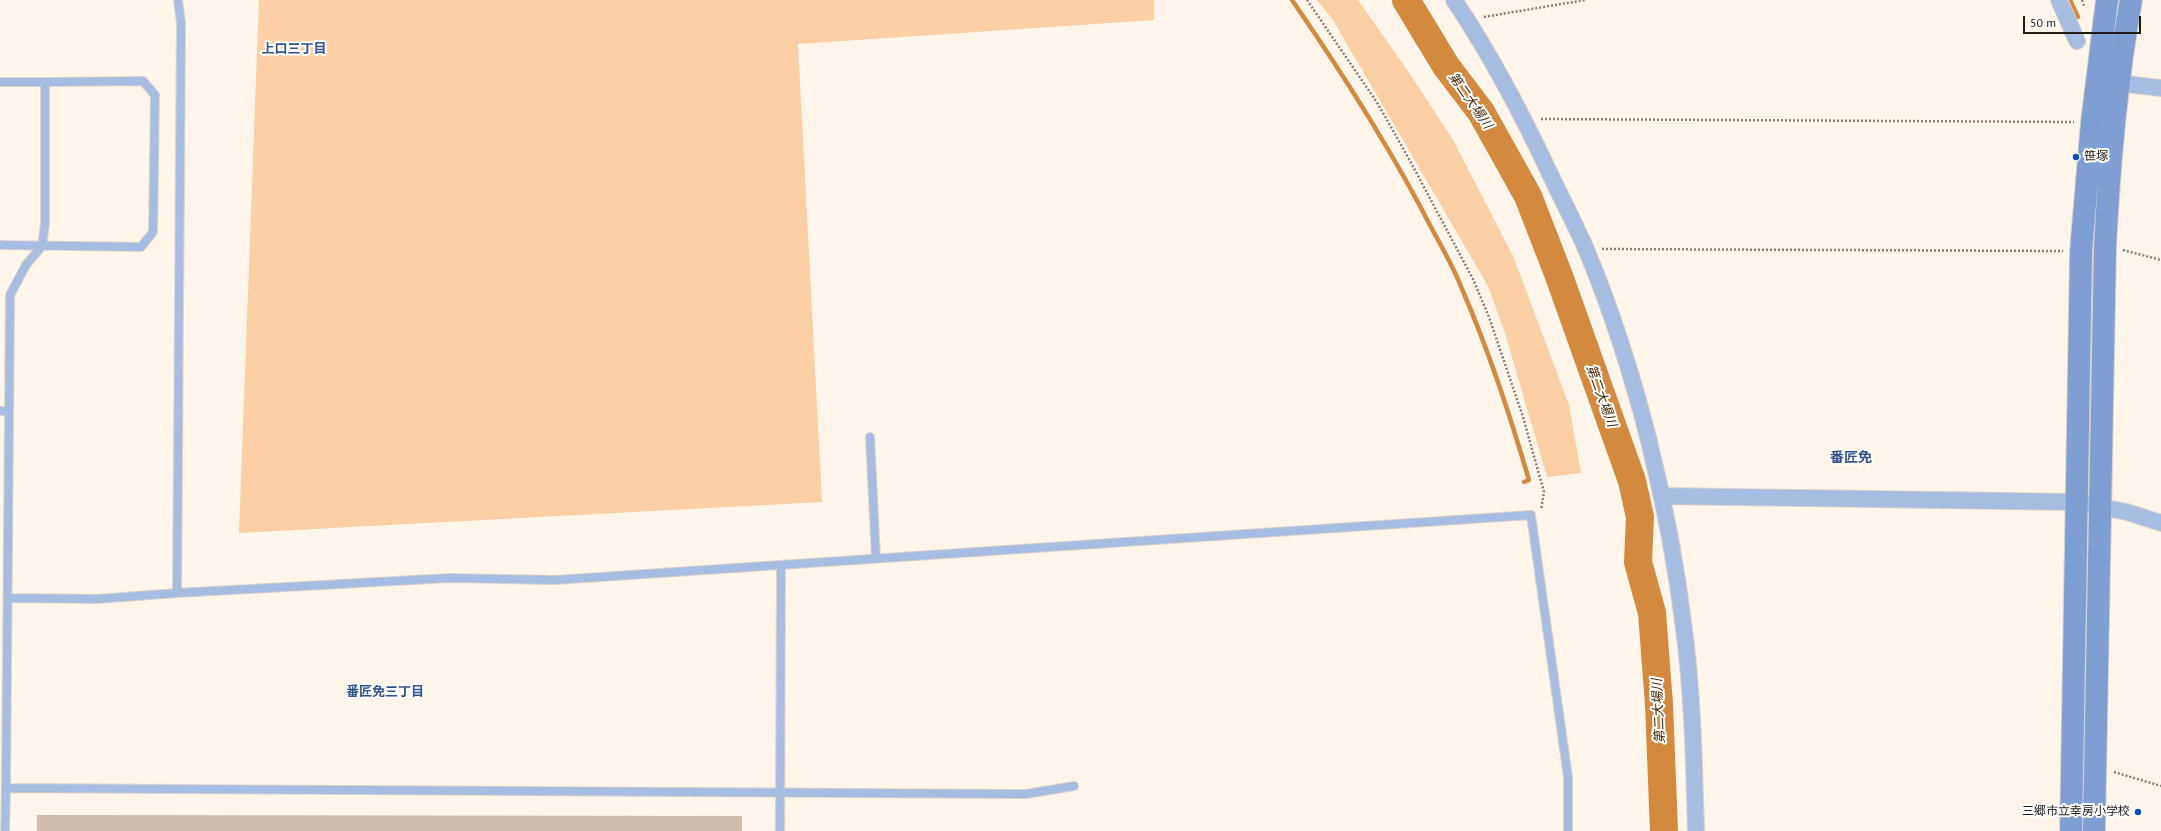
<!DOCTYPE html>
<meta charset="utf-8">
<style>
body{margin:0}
#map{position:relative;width:2161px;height:831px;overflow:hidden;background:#fff5eb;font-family:"PT Sans",sans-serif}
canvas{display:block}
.scale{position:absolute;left:2023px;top:16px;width:118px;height:18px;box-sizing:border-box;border:2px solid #211b16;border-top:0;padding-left:5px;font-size:12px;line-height:14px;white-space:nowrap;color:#211b16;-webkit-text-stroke:3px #fff;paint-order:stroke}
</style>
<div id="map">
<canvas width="2161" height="831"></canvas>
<div class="scale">50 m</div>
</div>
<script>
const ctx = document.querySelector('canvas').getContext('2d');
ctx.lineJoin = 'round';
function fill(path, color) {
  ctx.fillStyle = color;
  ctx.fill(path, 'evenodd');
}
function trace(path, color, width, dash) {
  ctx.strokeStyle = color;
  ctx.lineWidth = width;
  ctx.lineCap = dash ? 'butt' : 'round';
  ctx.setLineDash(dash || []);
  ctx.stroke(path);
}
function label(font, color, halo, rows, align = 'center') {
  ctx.font = font + ' "PT Sans","Noto Sans JP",sans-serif';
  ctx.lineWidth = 4;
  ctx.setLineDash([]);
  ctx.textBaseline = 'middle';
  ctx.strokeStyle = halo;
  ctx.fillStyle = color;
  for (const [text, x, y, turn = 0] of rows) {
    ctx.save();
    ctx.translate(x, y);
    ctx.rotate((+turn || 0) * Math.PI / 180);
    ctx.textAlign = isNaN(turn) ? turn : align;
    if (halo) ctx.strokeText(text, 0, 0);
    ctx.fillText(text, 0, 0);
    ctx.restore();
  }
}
fill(new Path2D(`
 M259,0H1154V20L798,44L822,502L239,533Z
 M1317,0H1358L1410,74L1453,140L1513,256L1569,405L1581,473L1547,477L1505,333L1488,286L1333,20Z`), '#fccea4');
trace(new Path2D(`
 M1292,0C1343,74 1391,149 1432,229C1443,249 1454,268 1462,289C1489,351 1510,415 1529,480L1524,482
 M2070,0L2078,17`), '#d38a3e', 4.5);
trace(new Path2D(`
 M1406,0L1446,66L1481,112L1528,196L1559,276L1632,481L1640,517L1638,562L1652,613L1659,704L1664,831`), '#d38a3e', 28);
fill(new Path2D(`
 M37,815L742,816V831H37Z`), '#cebdaf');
const lane = new Path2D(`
 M178,0L181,23L177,593L450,578L555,580L1531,515L1568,777V831
 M0,82H45
 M0,245L141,247L153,232L155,95L143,81L45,82V224L42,246L26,265L10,295L6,788L1026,794L1074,786
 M0,411H9
 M870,437L876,558
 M8,598L97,599L177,593
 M5,831L6,788
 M780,831L781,565`);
const street = new Path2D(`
 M1454,0C1491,55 1522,114 1550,174C1562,199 1575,224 1586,249C1636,369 1670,509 1685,637C1693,702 1694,766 1696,831
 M2059,0L2077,41
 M2118,83L2161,88
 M1662,496L2076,502L2127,512L2161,523`);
const secondary = new Path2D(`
 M2071,831L2081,251L2092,122L2107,0
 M2094,831L2105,249C2109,166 2116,83 2131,0`);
trace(lane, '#dbd2c9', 10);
trace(street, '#dbd2c9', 18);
trace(secondary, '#dbd2c9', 24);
trace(new Path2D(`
 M1307,0L1378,104L1409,159L1473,279L1489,317L1523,417L1544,492L1541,510
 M2082,0L2084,6
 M1484,17L1585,0
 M1541,119L2074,122
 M1602,249L2063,251
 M2123,250L2161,260
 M2114,772L2161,786`), '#878078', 2.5, [2, 2]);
trace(lane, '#a7bce1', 8);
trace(street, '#a7bce1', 16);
trace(secondary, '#7f9fd4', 22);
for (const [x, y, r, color] of [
 [2076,157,4,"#0e4cb7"],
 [2138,812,4,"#0e4cb7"]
]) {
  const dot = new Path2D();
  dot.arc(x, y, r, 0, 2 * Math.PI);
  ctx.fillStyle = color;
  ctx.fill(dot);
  trace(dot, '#fff', 1.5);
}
label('12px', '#211b16', '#fff', [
 ["笹塚",2084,157],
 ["三郷市立幸房小学校",2130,812,"right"]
], 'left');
label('bold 13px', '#32528a', '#fff', [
 ["上口三丁目",294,49],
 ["番匠免三丁目",385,692]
]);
label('italic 13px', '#432504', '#fff', [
 ["第二大場川",1470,101,55],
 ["第二大場川",1601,396,70],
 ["第二大場川",1659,711,-93]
]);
label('bold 14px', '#32528a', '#fff', [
 ["番匠免",1851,458]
]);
</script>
